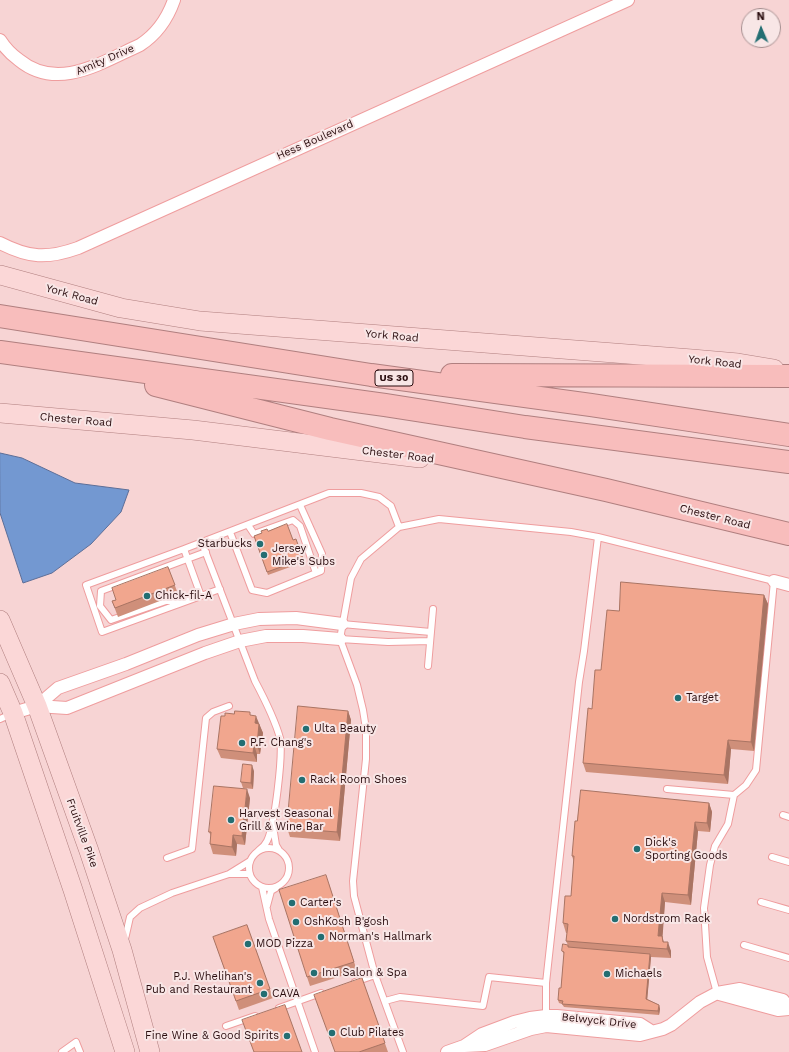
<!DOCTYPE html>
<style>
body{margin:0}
#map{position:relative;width:789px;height:1052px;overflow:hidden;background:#f7d4d4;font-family:"Work Sans",sans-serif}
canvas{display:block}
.north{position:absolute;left:741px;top:8px;width:40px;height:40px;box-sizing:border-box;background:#f8e6e6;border:1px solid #a68f90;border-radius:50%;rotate:358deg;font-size:11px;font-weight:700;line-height:16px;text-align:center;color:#2a0d0f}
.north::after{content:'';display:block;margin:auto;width:14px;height:18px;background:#236e72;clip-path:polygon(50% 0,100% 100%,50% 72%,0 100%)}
</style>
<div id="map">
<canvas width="789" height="1052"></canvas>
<div class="north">N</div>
</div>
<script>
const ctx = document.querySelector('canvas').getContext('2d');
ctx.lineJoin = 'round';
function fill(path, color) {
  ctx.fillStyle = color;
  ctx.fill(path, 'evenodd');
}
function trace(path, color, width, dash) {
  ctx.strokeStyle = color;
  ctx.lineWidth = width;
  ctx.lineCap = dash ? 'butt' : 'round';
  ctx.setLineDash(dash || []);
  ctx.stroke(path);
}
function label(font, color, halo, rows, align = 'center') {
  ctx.font = font + ' "Work Sans",sans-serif';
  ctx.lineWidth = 4;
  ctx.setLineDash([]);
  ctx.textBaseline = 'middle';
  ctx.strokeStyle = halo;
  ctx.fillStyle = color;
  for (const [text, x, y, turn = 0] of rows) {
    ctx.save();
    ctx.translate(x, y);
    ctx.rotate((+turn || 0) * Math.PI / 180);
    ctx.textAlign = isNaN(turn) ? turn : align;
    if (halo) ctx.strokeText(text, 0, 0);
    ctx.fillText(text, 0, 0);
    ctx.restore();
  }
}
const water = new Path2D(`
 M0,453L22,458L75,483L129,490L121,512L91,544L52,573L23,583L0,513Z`);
fill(water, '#7398d1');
trace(water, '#5d6e97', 1);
const lane = new Path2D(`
 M248,525L254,534L293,520L300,526L316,573
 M230,532L252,590L267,593L321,571L322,554L300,505
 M202,543L255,681C264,698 275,720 280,738C283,755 275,825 267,841C265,845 262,848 259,850
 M184,549L201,596L102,632L86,585Z
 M184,549L329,493H361L379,497L391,506L399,527
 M201,596L220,589
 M182,601H166L111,620L100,606L101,591L206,552
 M342,624L431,632
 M340,639L388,642L430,641
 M428,666L433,609
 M0,719L11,714
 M667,789L734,795L728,824L715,846L710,865L704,908L707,957L717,993
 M783,815L789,817
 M273,826L276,845L279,850
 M249 868a20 20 0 1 1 40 0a20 20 0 1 1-40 0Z
 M772,857L789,862
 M167,858L192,849L206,718L213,712L229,706
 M230,874H250
 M262,887L269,919L315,1052
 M761,902L789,910
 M267,906L271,891L276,888
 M125,939L130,917L140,908L172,893L229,874L250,861
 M744,945L789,958
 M355,982L375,975
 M385,1001L400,997L483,1006L489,977L546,983
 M279,1008L321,993
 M546,1018V983L559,864L579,682L584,651L598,537
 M226,1026L255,1016
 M62,1052L76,1042L80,1052
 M403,1052L375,975L354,896L353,881L366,759V729L363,710L357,685L340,639L351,578L361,559L399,527L439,519L571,532L598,537L774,581L756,770L746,785L734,795`);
const street = new Path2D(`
 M0,40C5,48 12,55 19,60C58,92 102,62 140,45C157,34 167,20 174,0
 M0,243C29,258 47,259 78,248L628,0
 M774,581L789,585
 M37,706L58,688L126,664L198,635L234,624L259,619L296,618L342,624
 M13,713L37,706L67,708L205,653L240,641L266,636H303L340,639
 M719,994L778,1010L789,1009
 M464,1046L485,1045L531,1029L546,1026L640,1035L663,1029L671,1025L700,1002L717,993L740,989L783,1000L789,1009
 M447,1052L464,1046L482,1034L514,1022L530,1018L546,1016H557L640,1024L651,1031`);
const primary = new Path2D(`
 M0,275L121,308L200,321L692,359L738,363L774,369
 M0,413L193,430L420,458
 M0,620L37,706L89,851L122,950L150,1052
 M0,683L13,713L73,890L125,1052`);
const highway = new Path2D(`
 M0,316L371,375L591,405L789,435
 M0,352L385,405L525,427L789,462
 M452,375L789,376
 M156,385L330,429L606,490L789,534`);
trace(lane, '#ef9d9e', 8);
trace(street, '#ef9d9e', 14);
trace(primary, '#b07f7f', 20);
trace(highway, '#b07f7f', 24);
trace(lane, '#fff', 6);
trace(street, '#fff', 12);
trace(primary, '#fbd7d7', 19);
trace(highway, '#f8bdbc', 22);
fill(new Path2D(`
 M254,536L293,540L304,562L268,575Z
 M168,567L178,594L118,617L112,601L116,600Z
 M764,595L768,604L754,751L731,749L728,784L586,772L583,763L601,670L619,611Z
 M348,711L351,720L340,841L290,837L287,828Z
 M251,716L259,724L263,733L260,754H257V762L221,758L217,749Z
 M254,771L253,789L243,788L241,782Z
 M250,798L245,845L237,844L236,856L213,854L210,844L211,836L209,832Z
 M709,803L712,812L710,832L698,831L691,905L665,902L662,936L664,942L671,951V958L651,957L647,999L659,1005L660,1009L659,1015L564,1007L562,1004L559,1003L558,1000L561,988L564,954L562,951L568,945L566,941L567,933H566L563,923L571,896L574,862L572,856L577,821Z
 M329,884L357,971L310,986L307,977Z
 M247,925L273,998L239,1010L213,937Z
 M362,978L388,1052H335Z`), '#cf8f7a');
fill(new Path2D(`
 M764,595L768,604L754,751L751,742Z
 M348,711L351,720L340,841L337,832Z
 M256,716L263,733L260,754L257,745L255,723Z
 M728,740L731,749L728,784L724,775Z
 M254,745L257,754V762L253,753Z
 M252,765L254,771L253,789L251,783Z
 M247,789L250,798L245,845L242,836Z
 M709,803L712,812L710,832L707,823Z
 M695,822L698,831L691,905L688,895Z
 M233,835L237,844L236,856L232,847Z
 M662,893L665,902L662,945L658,936Z
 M668,942L671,951V958L667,949Z
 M650,954L651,957L647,1002L646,999Z
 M659,1005L660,1009L659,1015L658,1011Z`), '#a97463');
const building = new Path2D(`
 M287,524L293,540L296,539L303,559L267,572L254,536L262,533L261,531L267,529L268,531Z
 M168,567L175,585L115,608L112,601L116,600L112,588Z
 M621,582L764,595L751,742L728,740L724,775L583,763L588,708L592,709L595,670H601L607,610L619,611Z
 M298,706L348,711L337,832L287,828Z
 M235,711L250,712V715L256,716L255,723L259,724L257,745H254L253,753L217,749L221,716H225V713L234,714Z
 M243,764L252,765L251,783L241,782Z
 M214,786L247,789L242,836L233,835L232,847L210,844L211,832H209Z
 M581,790L709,803L707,823L695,822L688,895L662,893L658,936H662L663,942H668L667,949L566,941L568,924L563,923L565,896H571L574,856H572L575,821H577Z
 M326,875L354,962L307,977L279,890Z
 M247,925L270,989L236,1001L213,937Z
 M563,944L568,945V947L650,954L646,999L659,1005L658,1011L562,1004L563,1001L558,1000L559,988H561L564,952L562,951Z
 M362,978L385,1043L359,1052H335L314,995Z
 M285,1005L302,1052H254L242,1020Z`);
fill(building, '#f1a68e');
trace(building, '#a97463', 1);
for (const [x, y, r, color] of [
 [260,544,4,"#236e72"],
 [264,555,4,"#236e72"],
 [147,596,4,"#236e72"],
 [678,698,4,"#236e72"],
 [306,729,4,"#236e72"],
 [242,743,4,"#236e72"],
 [302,780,4,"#236e72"],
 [231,820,4,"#236e72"],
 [637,849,4,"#236e72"],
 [292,903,4,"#236e72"],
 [615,919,4,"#236e72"],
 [296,922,4,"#236e72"],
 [321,937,4,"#236e72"],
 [248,944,4,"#236e72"],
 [314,973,4,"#236e72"],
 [607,974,4,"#236e72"],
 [260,983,4,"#236e72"],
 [264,994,4,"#236e72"],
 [332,1033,4,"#236e72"],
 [287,1036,4,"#236e72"]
]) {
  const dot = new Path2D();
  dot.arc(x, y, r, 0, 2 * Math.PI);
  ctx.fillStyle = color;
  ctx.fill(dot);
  trace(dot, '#f8e6e6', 1.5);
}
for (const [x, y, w] of [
 [394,378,38]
]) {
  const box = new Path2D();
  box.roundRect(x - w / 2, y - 8, w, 16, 3);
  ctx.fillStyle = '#f8e6e6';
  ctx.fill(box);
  trace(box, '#2a0d0f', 1);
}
label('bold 10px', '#2a0d0f', null, [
 ["US 30",394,378]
]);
label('11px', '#2a0d0f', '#f8e6e6', [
 ["Amity Drive",105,60,-23],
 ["Hess Boulevard",315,140,-24],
 ["York Road",72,295,15],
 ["York Road",392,336,5],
 ["York Road",715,362,6],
 ["Chester Road",76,420,5],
 ["Chester Road",398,455,7],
 ["Chester Road",715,517,14],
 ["Fruitville Pike",82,833,70],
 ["Belwyck Drive",599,1021,6]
]);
label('11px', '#2a0d0f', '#f8e6e6', [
 ["Starbucks",252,544,"right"],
 ["Jersey",272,549],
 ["Mike's Subs",272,562],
 ["Chick-fil-A",155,596],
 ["Target",686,698],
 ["Ulta Beauty",314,729],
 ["P.F. Chang's",250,743],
 ["Rack Room Shoes",310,780],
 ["Harvest Seasonal",239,814],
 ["Grill & Wine Bar",239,827],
 ["Dick's",645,843],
 ["Sporting Goods",645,856],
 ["Carter's",300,903],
 ["Nordstrom Rack",623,919],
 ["OshKosh B'gosh",304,922],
 ["Norman's Hallmark",329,937],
 ["MOD Pizza",256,944],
 ["Inu Salon & Spa",322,973],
 ["Michaels",615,974],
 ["P.J. Whelihan's",252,977,"right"],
 ["Pub and Restaurant",252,990,"right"],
 ["CAVA",272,994],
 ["Club Pilates",340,1033],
 ["Fine Wine & Good Spirits",279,1036,"right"]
], 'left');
</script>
